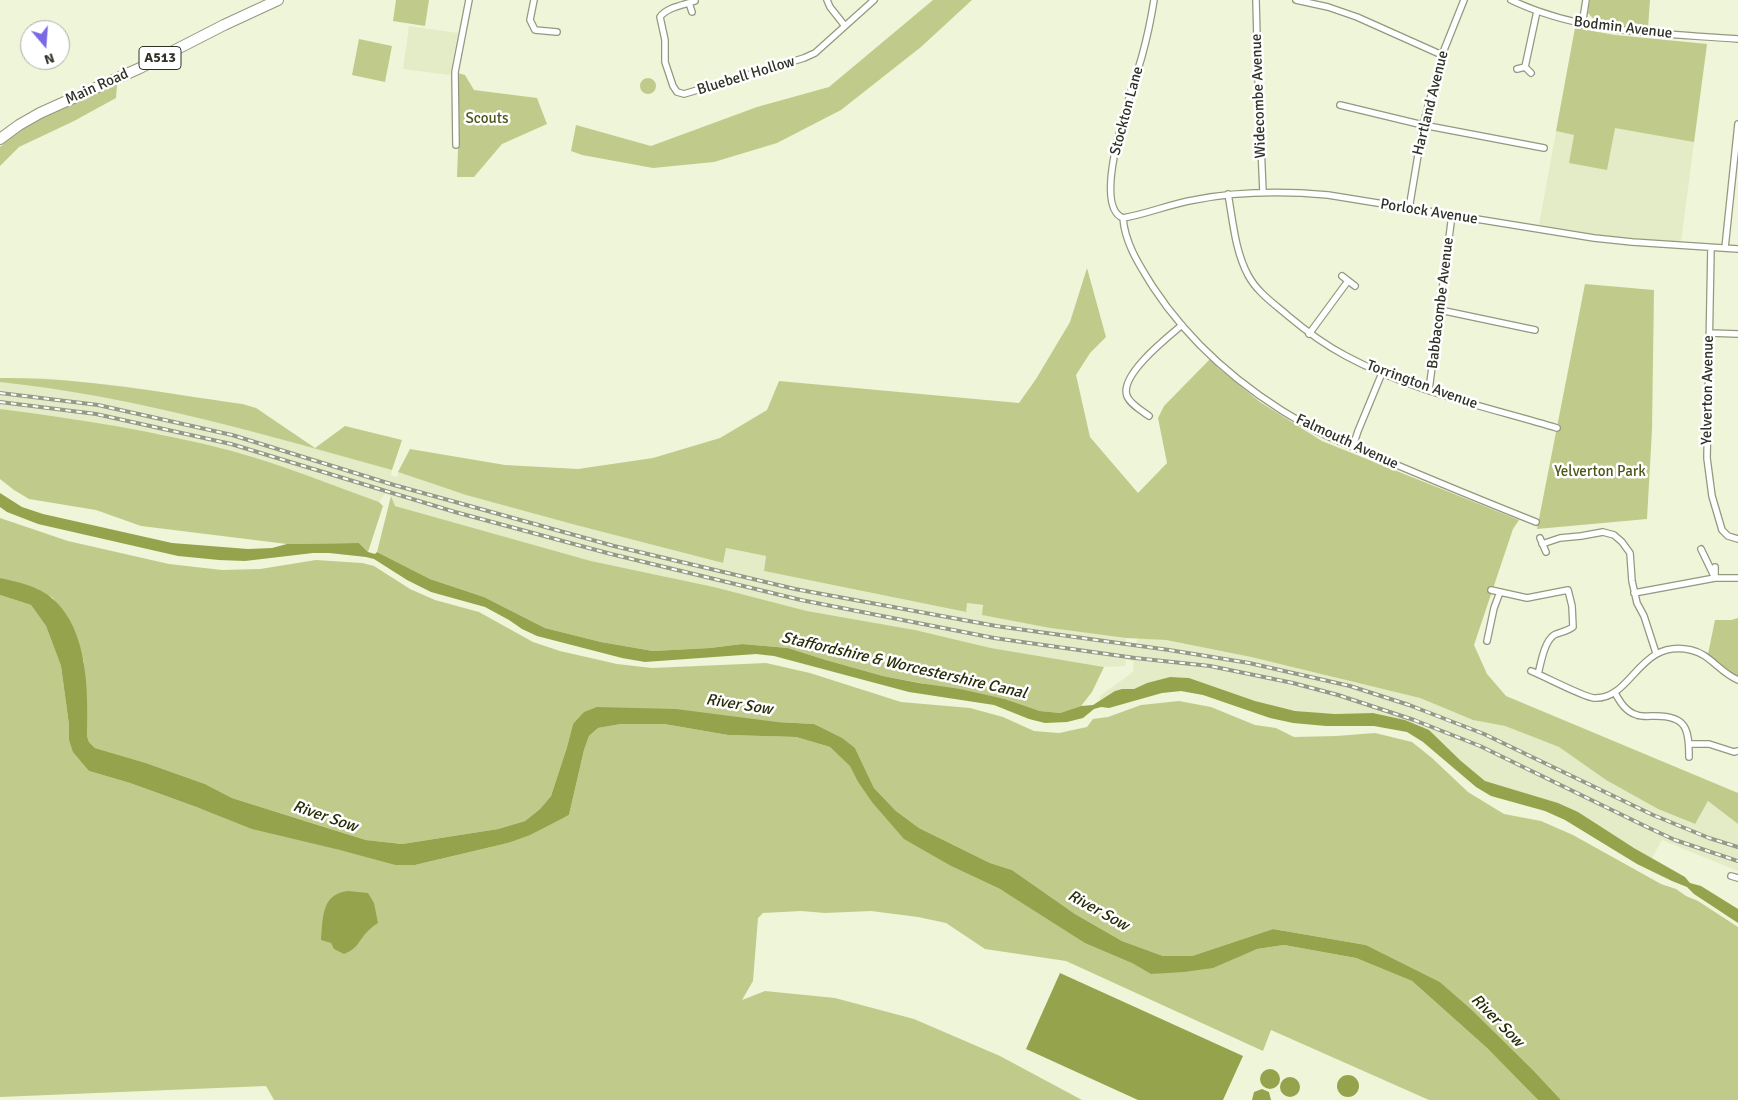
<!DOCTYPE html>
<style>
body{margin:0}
#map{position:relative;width:1738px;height:1100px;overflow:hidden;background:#eff5d8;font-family:Signika,sans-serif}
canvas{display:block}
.north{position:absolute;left:20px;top:20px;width:50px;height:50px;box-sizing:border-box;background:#fff;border:1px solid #acada9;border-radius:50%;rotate:162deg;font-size:14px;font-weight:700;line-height:20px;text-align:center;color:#303227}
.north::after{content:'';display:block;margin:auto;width:18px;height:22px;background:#7a69e4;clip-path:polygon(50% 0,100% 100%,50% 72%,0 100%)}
</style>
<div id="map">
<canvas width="1738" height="1100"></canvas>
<div class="north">N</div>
</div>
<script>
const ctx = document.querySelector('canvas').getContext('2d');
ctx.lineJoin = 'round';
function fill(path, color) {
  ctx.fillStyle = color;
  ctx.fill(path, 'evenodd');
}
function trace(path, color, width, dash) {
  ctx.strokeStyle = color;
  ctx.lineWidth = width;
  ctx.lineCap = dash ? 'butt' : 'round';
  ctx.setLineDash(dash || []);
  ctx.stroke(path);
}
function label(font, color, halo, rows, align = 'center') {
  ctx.font = font + ' Signika,sans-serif';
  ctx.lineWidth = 5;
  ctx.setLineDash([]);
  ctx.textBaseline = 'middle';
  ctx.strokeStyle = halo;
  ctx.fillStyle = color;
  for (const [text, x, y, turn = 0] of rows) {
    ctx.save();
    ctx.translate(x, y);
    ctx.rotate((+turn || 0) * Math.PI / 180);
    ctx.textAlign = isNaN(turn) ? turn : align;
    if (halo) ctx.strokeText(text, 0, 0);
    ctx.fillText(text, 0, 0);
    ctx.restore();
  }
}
fill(new Path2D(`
 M409,26L458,33L450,75L403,69Z
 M1575,28L1615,35L1707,44L1681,242L1607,236L1539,225Z
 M0,378H42L123,386L242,404L256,408L315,448L392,470L391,475L397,477L398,472L466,495L572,524L722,563L726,548L766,556L764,571L965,612L967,603L984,606L983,615L1050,628L1126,638V643L1136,644L1138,638L1166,640L1251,657L1420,698L1473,720L1505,726L1559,747L1606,780L1658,809L1694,824L1708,801L1738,824V871L1662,840L1652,858L1558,803L1485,781L1461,761L1429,730L1405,720L1373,713L1335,714L1295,711L1255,701L1189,678L1170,677L1147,683L1134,689L1115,691L1100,702V696L1133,672L1134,661L1126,660L1125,666L1104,667L991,648L915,630L807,611L714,587L591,561L395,506L391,496L385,494L379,502L291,470L232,451L161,434L44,415L0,409Z`), '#e3ebc7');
fill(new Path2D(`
 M396,0H429L425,26L393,21Z
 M933,0H972L921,47L841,110L777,143L714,162L653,168L582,155L571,151L576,125L651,146L757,107L829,87Z
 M1590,0H1650L1648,28C1629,26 1600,29 1588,13Z
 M1575,28L1615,35L1707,44L1694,142L1615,128L1607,170L1569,163L1574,135L1556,131Z
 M359,39L392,46L385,82L352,75Z
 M458,73L465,75L474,90L537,98L547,124L502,144L474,177H457L459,124Z
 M640 86a8 8 0 1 1 16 0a8 8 0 1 1-16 0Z
 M117,85L116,98L74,121L19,147L0,166V147C30,117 79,102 117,85Z
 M1087,268L1106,337L1090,353L1076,375L1090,437L1138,493L1167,463L1158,418L1164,406L1211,358L1218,368L1260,402L1322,441L1519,520L1513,529L1474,645L1487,674L1506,696L1738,793V824L1708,801L1695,824L1658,809L1606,780L1559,747L1505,726L1473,720L1420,698L1251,657L1166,640L1126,638L1050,628L982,615L983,605L967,603L966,612L764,571L766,556L726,548L723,563L572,524L466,495L398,472L410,449L505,465L578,469L653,458L720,438L767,410L779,381L1019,403L1036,379L1070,322Z
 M1585,284L1654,290L1652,430L1647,519L1537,529Z
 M0,378C82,377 162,393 242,404L256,408L315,448L345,426L402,440L392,470C263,434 133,396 0,382Z
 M0,409C78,419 156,431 232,451C282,465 330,484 379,502L383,506L368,552L359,543L287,544L141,526L96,510L29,499L14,490L0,479Z
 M391,496L395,506L591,561L714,587L807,611L915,630L991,648L1104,667L1092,692L1081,706L1060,713L1040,711L1005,699L883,676L826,660L788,648L742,644L710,648L653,651L601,642L545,628L484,597L430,579L377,552Z
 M0,518L68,541L169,564L222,570L260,569L316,560L362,563L374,566L410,589L435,600L479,612L533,642L560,651L617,664L652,668L766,663L810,673L901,702L970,708L1003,717L1034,731L1059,733L1087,727L1093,719L1108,717L1141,705L1179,701L1211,707L1255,725L1276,728L1294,737L1336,736L1375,733L1412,742L1432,758L1468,792L1504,814L1541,821L1573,835L1661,884L1676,889L1686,896L1698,901L1738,927V1100H1561L1533,1070L1471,1009L1440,982L1366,945L1273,929L1192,956H1163L1122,941L1075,914L1012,870L990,863L919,828L896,811L874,788L855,748L814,724L777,722L573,724L567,747L551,796L540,809L525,821L498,829L402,844L366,840L232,798L205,784L146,763L95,748L89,742L87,736L84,662L77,637L53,598L38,589L0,578Z
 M0,595L31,605L46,626L61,666L69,725V740L89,771L130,783L199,808L395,865H415L508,843L569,815L584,750L589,736L598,728L621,724H664L728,735L796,737L830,747L851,766L858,782L871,801L953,867L1000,889L1152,974L1236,957L1257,949L1284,945L1356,958L1412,981L1487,1048L1538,1100H1429L1271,1030L1263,1051L1066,961L985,949L946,923L918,917L871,911L825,913L801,911L763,913L758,918L753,981L742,1000L765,991L835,998L914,1019L1000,1056L1082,1100H274L266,1086L0,1097Z
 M1738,618V676L1728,671L1708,654L1715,620H1731Z`), '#c0cb8b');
fill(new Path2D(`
 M0,493L22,507L43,514L172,543L248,549L272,548L287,544L359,543L368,552L375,554L377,552L430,579L484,597L545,628L601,642L653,651L710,648L742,644L788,648L826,660L883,676L919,683L960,689L1005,699L1040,711L1060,713L1081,706L1093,705L1115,691L1122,689H1134L1147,683L1170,677L1189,678L1255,701L1295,711L1335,714L1373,713L1405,720L1429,730L1461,761L1485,781L1558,803L1578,812L1634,848L1685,877L1690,883L1701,886L1738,909V923L1694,894L1687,887L1672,881L1637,864L1565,820L1545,811L1491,796L1476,787L1423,742L1407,732L1374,726H1326L1293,723L1270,718L1203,695L1181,691L1162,693L1109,708L1101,707L1094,709L1083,718L1067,722L1045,723L1029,719L994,705L909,692L774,656L756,654L645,662L622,658L537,636L522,629L509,620L485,607L431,592L407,580L374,559L366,557L329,553H313L245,561L219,560L178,556L38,524L7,512L0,507Z
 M0,578C18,582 39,586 53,599C89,631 88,693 87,736L89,742L95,748L146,763L205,784L232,798L321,826L366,840L402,844L498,829L525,821L540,809L551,796L567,747L573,724L584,712L597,707L676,709L777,722L814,724L842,738L855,748L874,788L896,811L919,828L990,863L1012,870L1075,914L1122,941L1163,956H1192L1273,929L1366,945L1440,982L1471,1009L1533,1070L1561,1100H1538L1487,1048L1412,981L1356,958L1284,945L1257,949L1213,968L1184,972L1151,974L1132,963L1085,943L1000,889L953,867L904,839L871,801L858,782L850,766L830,747L796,737L728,735L664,724H621L598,728L589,736L584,750L569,815L530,835L508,843L415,865H395L340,850L252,829L199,808L130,783L89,771L73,752L69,740V725L61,666L46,626L31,605L0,595Z
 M348,891L368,893L374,903L378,923C374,925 371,928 368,931C358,941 359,948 344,954L334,949L331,943L321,940C323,918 321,894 348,891Z
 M1060,973L1243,1056L1223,1100H1138L1026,1049Z
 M1260 1079a10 10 0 1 1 20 0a10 10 0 1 1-20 0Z
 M1337 1086a11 11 0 1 1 22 0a11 11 0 1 1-22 0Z
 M1280 1087a10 10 0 1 1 20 0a10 10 0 1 1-20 0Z
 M1262,1089L1269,1092L1271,1100H1252L1254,1092Z`), '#96a34d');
const street = new Path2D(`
 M534,0L530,20L535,30L557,32
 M827,0L830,7L845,26
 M1256,0L1258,77L1263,192
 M1296,0L1328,7L1357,17L1442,55
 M1511,0C1582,34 1661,33 1738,39
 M695,1C684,5 667,7 660,17L665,40V62L673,86L677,92L684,94L804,58L815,53L874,0
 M689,3L692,12
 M1582,25L1586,0
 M1525,67L1537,11
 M1517,69L1525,67L1531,73
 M1340,105L1423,125L1544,148
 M456,145L455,72L469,0
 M1228,194C1233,221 1235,251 1248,275C1257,292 1273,303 1287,315C1306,331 1325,345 1346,356C1411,391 1487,407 1557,428
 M1409,209L1423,125L1442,55L1464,0
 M1123,218C1147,214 1170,204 1194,200C1239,191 1283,191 1328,195L1594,238L1632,242L1738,249
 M1123,218C1125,244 1140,266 1153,287C1191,345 1246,391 1306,425C1328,438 1354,447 1378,457C1430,479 1483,501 1536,522
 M1123,218C1089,205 1135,82 1142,56C1147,38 1151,19 1154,0
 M1711,248L1707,458L1712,496L1722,530L1728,536L1738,539
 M1725,248L1738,124
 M1342,276L1355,286
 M1440,310L1535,330
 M1710,333L1738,334
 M1309,334L1348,281
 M1429,390L1452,215
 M1149,416C1142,411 1130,404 1127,396C1119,375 1168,337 1182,325
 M1353,446L1358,431L1382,373
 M1540,538L1546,552
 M1542,544L1560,538L1581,536L1603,532L1614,535L1622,542L1630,553L1632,581L1637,603L1644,616L1656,653
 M1701,549L1715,578H1738
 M1491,590L1527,598L1568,590L1572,606L1573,627C1566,632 1560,632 1554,635C1544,642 1541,663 1538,674
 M1634,593L1715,578V567
 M1487,641L1494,608L1500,592
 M1531,671C1544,676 1583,697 1594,698C1633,700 1638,638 1691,650C1710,654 1719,672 1738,680
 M1615,693C1620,702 1626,712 1637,715C1642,717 1650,716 1656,716C1687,716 1689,730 1689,757
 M1689,744H1709L1734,752L1738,751
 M1731,876L1738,878`);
const highway = new Path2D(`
 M0,139L19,125L40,113L140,68L224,25L278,0`);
trace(street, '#93987e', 8);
trace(highway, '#93987e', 12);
trace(street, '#fff', 5.5);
trace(highway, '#fff', 10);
const rail = new Path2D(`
 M0,393L98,405L232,435L394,485L614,546L795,589L996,626L1169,650L1249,663L1350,686L1409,705L1484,734L1653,815L1709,838L1738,847
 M0,402L96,414L231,444L455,512L611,554L801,600L994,638L1135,658L1210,666L1293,683L1338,695L1414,720L1480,746L1649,828L1675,840L1738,861`);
trace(rail, '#959985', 4);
trace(rail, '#fff', 2, [5.5]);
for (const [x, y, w] of [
 [160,58,42]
]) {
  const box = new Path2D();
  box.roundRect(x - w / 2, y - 11.5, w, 23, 4);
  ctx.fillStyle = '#fff';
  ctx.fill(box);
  trace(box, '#303227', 1);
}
label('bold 14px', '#303227', null, [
 ["A513",160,58]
]);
label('15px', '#303227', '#fff', [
 ["Bodmin Avenue",1623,28,7],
 ["Bluebell Hollow",746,76,-17],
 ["Main Road",97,87,-24],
 ["Widecombe Avenue",1259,96,-92],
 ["Hartland Avenue",1431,103,-76],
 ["Stockton Lane",1127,111,-75],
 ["Porlock Avenue",1429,212,9],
 ["Babbacombe Avenue",1441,303,-83],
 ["Torrington Avenue",1422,385,20],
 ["Yelverton Avenue",1708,390,-89],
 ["Falmouth Avenue",1347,442,25]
]);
label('15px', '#4e5617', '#fff', [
 ["Scouts",487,119],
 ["Yelverton Park",1600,472]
]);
label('italic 16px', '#282c07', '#fff', [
 ["Staffordshire & Worcestershire Canal",904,666,13],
 ["River Sow",739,705,9],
 ["River Sow",325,817,19],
 ["River Sow",1098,911,29],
 ["River Sow",1497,1021,45]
]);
</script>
